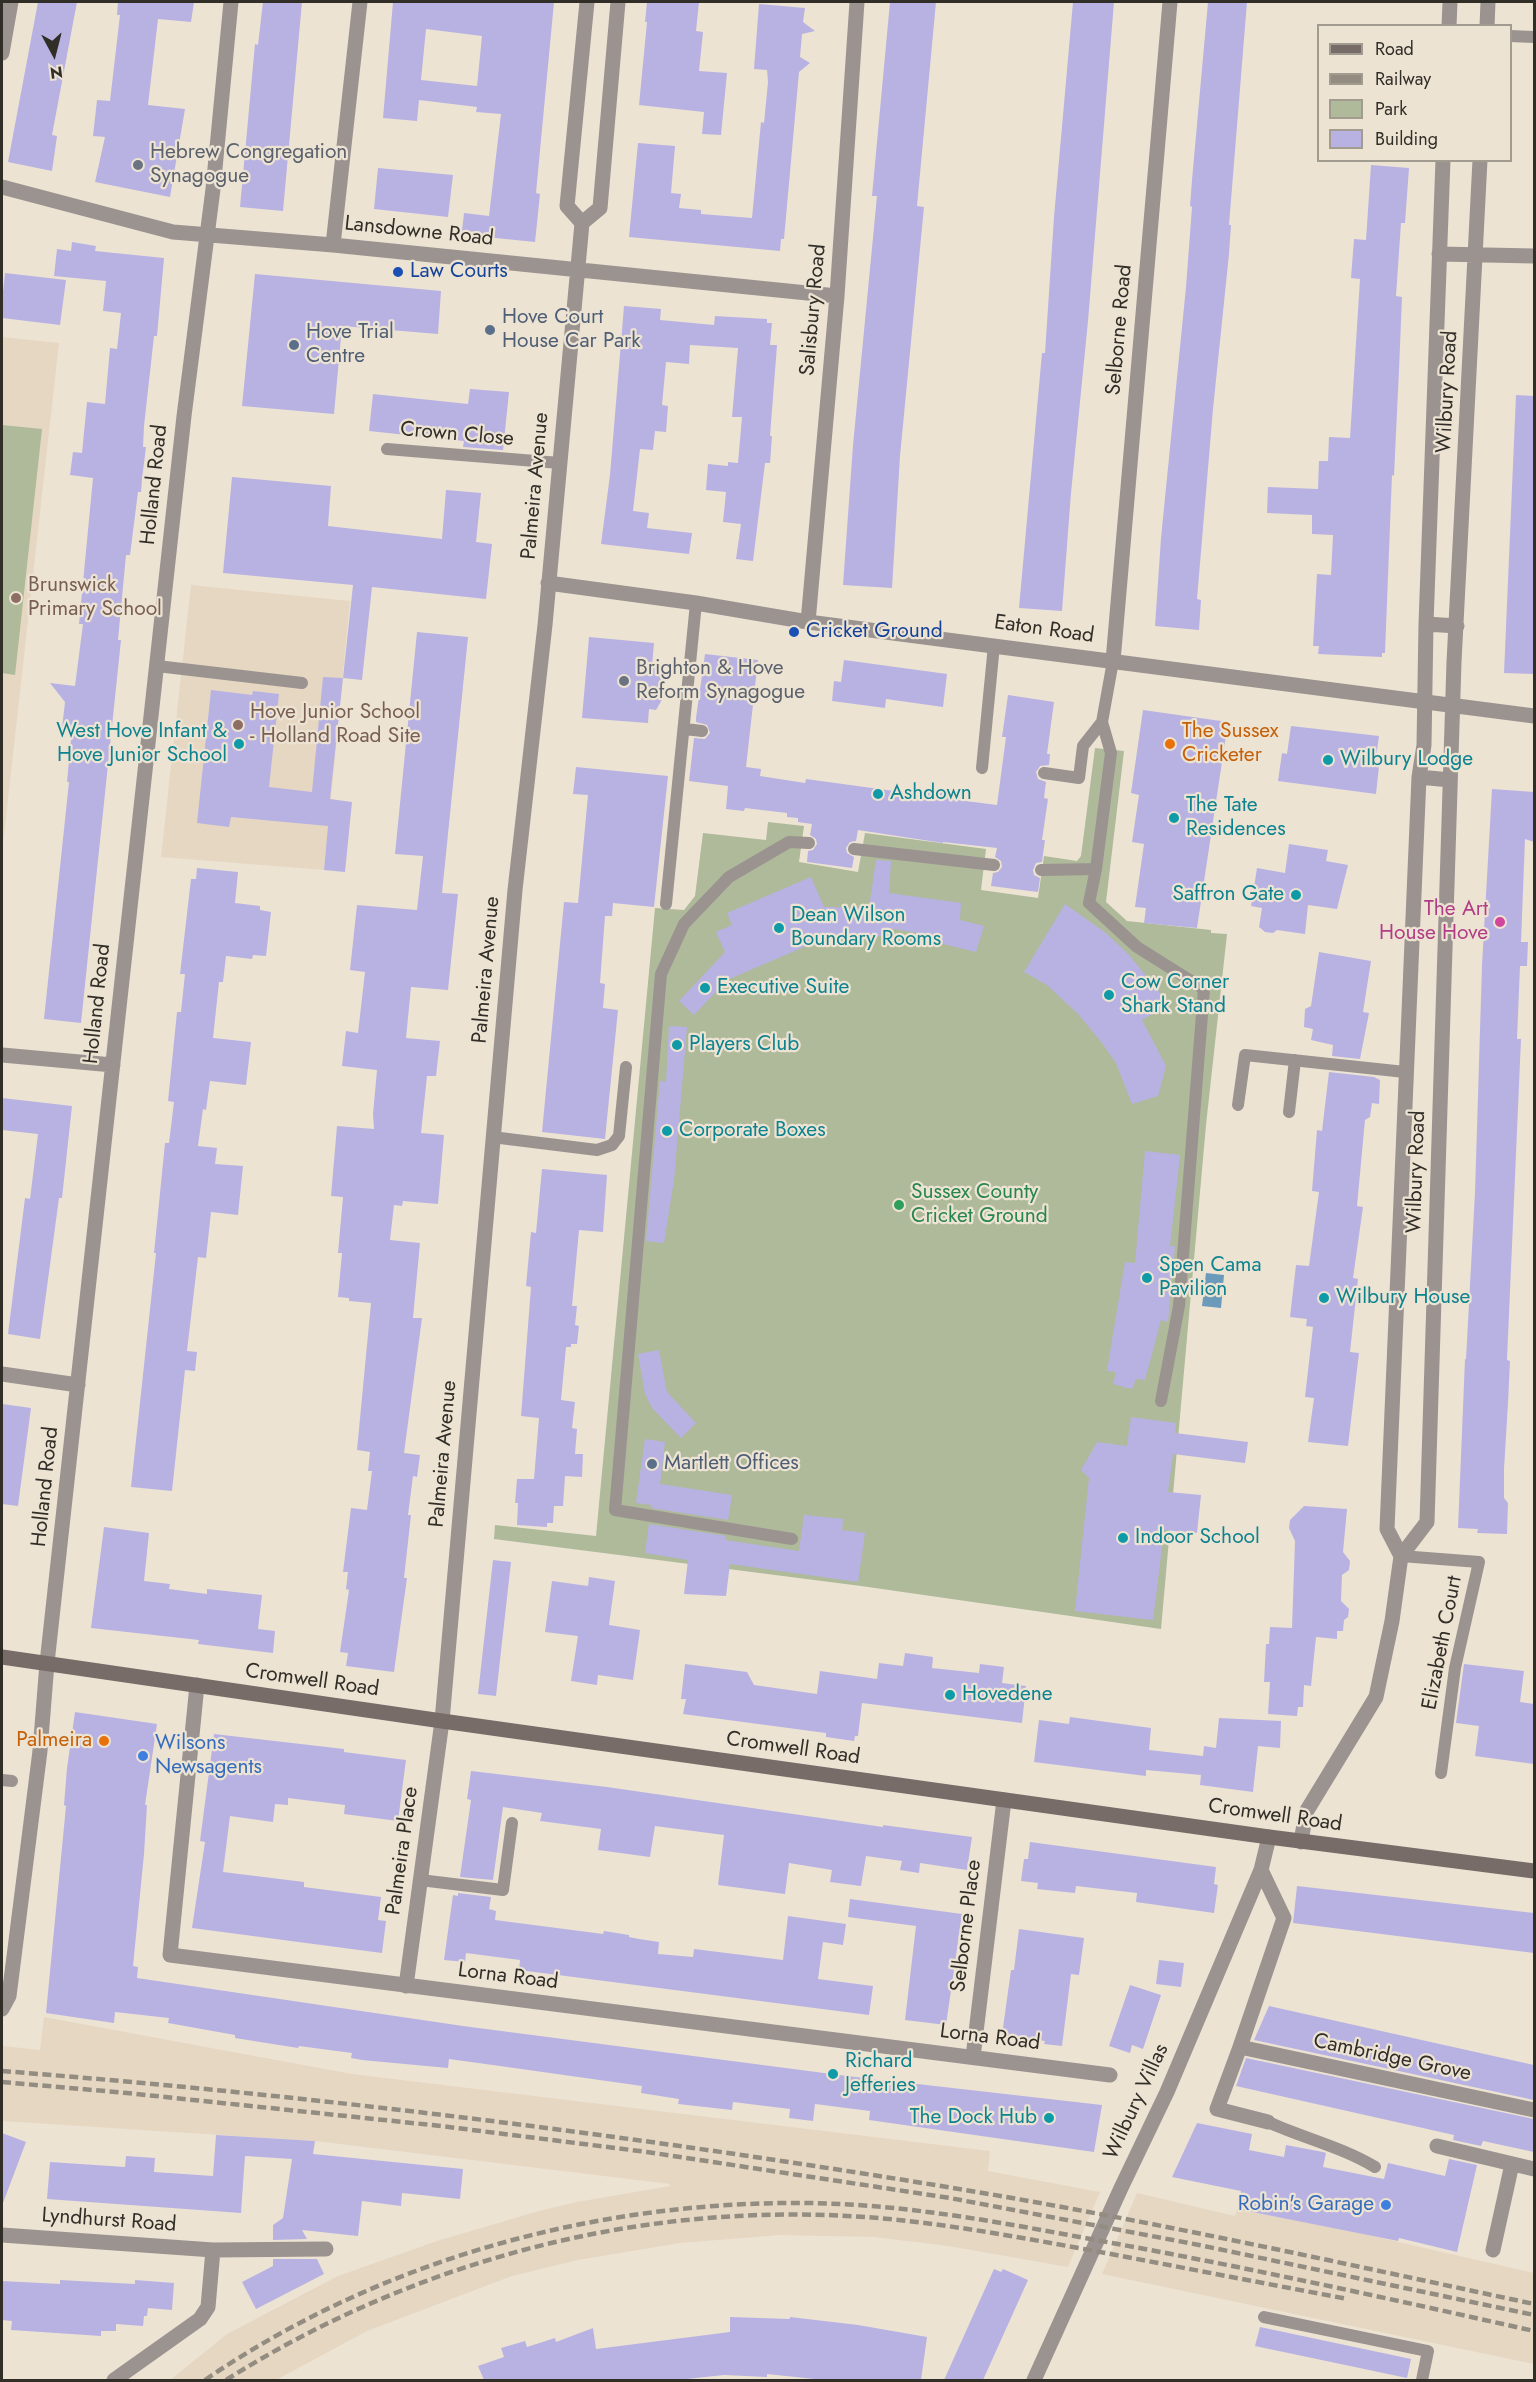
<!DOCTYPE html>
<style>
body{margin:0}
#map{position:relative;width:1536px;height:2382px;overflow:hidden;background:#ede3d3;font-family:Jost,sans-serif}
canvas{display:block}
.frame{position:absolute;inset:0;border:3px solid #312e28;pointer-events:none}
.legend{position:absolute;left:1317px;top:24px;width:195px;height:138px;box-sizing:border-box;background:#ede3d3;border:2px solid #a29b8f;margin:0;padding:8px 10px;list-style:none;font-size:18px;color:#312e28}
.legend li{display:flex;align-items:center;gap:12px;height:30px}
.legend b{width:30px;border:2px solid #a29b8f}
.north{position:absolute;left:24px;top:24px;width:60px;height:60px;-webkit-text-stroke:4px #ede3d3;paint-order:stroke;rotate:173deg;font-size:16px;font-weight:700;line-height:24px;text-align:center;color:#312e28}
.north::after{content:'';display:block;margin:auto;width:21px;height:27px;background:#312e28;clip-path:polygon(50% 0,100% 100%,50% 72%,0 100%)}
</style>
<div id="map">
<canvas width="1536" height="2382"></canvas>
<div class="frame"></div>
<ul class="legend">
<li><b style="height:8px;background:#786c69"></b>Road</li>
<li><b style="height:8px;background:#938c81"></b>Railway</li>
<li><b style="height:16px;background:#aeba9a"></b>Park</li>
<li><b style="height:16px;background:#b8b2e3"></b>Building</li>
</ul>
<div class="north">N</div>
</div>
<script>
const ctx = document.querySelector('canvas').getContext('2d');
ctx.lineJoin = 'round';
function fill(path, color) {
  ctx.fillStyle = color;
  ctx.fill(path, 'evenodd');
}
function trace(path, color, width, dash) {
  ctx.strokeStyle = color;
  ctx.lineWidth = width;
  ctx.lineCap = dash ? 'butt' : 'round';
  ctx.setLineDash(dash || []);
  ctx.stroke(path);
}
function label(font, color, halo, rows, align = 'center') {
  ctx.font = font + ' Jost,sans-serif';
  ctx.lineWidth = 4.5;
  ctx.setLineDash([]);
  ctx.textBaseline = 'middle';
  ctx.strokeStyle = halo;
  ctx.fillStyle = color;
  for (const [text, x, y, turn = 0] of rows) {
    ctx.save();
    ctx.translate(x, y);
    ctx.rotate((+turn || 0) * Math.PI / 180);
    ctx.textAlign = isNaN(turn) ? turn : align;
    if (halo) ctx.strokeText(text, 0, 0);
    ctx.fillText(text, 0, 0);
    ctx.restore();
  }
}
fill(new Path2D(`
 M2,337L59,343L2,853Z
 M191,585L350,601L324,870L161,857Z
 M44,2017L352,2074L990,2151L988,2171L1100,2192L1068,2267L948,2246L874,2237L780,2235L680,2243L578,2260L512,2276L367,2331L276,2380H170L227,2334L338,2276L437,2241L539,2211L577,2202L670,2186V2184L315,2141L2,2121V2046L40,2050Z
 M1137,2193L1235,2216L1237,2209L1359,2233L1534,2273V2364L1102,2274Z`), '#e6d7c2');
fill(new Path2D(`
 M2,425L42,429L15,675L2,673Z
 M1095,748L1124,751L1106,902L1127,921L1211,930V933L1227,934L1206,1125L1161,1629L861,1586L494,1539L495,1525L596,1536L655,908L684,910L695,896L703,833L766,840L768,822L804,826L799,862L858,872L865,833L986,849L981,890L1038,898L1044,856L1077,861L1081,856Z`), '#aeba9a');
fill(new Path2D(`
 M1206,1273L1224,1275L1221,1308L1202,1306Z`), '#6c9abb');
fill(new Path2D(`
 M38,2H77L52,135L57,136L52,171L8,162Z
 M118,2H194L191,22L158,19L148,105L185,109L170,197L95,182L105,137L93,136L97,100L110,101L120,15H117Z
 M263,2H302L283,211L240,207L255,44L258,45Z
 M393,2H554L536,193L540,194L535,242L476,236L477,232L462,231L464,213L489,216L501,114L476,112L477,107L419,100L417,121L383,118ZM426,29L482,36L477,86L421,80Z
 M647,2H699L696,31L703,32L699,71L727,73L721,135L702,134L704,112L639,105L647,22H645Z
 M890,2H936L917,206L924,207L900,456L892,588L843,585L853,445L877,196H872Z
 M1073,2H1114L1088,321L1071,493L1062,611L1019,608L1042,353H1045L1054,217Z
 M1208,2H1247L1229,225H1231L1229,254L1213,409L1197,599L1201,600L1199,630L1155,626L1161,538L1186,287L1192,207L1190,206L1192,180Z
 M759,4L805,8L803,22L815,31L802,34L800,57L810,63L799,72L784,239H781L780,251L629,237L638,143L675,146L671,193L681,194L679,208L701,210V214L752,218L761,122L764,123L768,82L767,70L754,69Z
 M1371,165L1409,168L1405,223H1401L1396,296L1402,297L1399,370L1394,476L1392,475L1385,653H1382V657L1318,654L1319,646H1313L1317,574L1331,575L1333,535L1312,534V515L1267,513L1268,487L1318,489L1319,461H1328L1329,437L1350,438L1360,279L1351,278L1354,239L1366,240Z
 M378,168L453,175L448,217L374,209Z
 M72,242L96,246L95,251L164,258L157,336H154L144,426L143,447H146L142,479L141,492H138L130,555H126L118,640H121L81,1023L44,1019L69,782H67L72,729L62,728L65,702L50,683L75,686L83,624H79L93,478L70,475L73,452L82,453L87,402L105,404L110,348L117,349L121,313L103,311L106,281L54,276L57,249L71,251Z
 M5,273L66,280L60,325L2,318V292H3Z
 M255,274L441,291L438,334L342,326L334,414L242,406Z
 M624,306L661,309L660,320L714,325L715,316L767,319V323H772L770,345H777L770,436H772L770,463H765L753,561L736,559L741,524L723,522L726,492L706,490L708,464L728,466V462L738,463L742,417H732L738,348L690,345L689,364L666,362L662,405L668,406L666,432L655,431L653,450L640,449L633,511L649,513L647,528L692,533L689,554L601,544L610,475Z
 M470,389L509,392L503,450L463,447L464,441L369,431L373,394L468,404Z
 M1516,395L1534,396V674L1504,673Z
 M232,477L331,486L328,526L442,539L446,490L481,493L476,542L492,544L486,599L372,587L362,680L343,678L353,585L223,573Z
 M417,632L468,637L442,893L458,894L448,990L411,987L406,1038L440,1041L436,1076H427L421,1133L444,1135L438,1204L403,1201L402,1206L394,1205L390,1240L420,1243L413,1318H422L404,1453L420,1455L417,1477L413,1476L408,1515H411L404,1578H407L394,1672L346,1666L348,1653L340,1652L349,1590L346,1589L348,1572H343L351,1508L367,1510L372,1471H368L370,1452L357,1450L371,1303L349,1301V1298L338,1297L342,1253H338L343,1197L331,1196L337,1126L374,1129L373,1114L377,1070L342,1066L346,1031L358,1033L365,972L350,970L357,905L417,910L423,856L395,854Z
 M589,637L654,643L652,666H659V674L665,689L663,698L656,710L649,709L648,723L582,718Z
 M705,654L758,660L746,767L761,769L760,776L805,783L806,779L916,794L917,790L950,794V799L997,805L1006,737H1002L1008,695L1054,702L1047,754H1050L1049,765L1040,766L1036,772L1038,779L1046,782L1044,798L1048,799L1042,840H1045L1042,862L1036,863L1033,870L1034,875L1040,878L1038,892L991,886L993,873L998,872L1002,867L1001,861L995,857L997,848L943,842V843L858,830L856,841L850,842L846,848L847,853L854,857L852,868L807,862L808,851L813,850L817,844L816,839L810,835L812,824L798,822V818L787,817V813L745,808L744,811L726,809L728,786L689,781L694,738L705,739L710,733L707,725L696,722V718Z
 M844,660L947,674L943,707L886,699L885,708L832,701L834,681L841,682Z
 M323,677L343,678L330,799L352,802L345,872L324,870L328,826L231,817L229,827L197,823L211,690L252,695L253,691L279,694L269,787L312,792Z
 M1143,710L1228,722L1197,928L1144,923L1146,908L1135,907L1144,844L1132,842L1139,795L1131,793Z
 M1291,726L1379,736L1375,766H1379L1376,794L1278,781L1282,753L1287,754Z
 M576,767L668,776L654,907L613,903L612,916H605L600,983L605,984L603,1008L618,1010L605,1139L542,1132L564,902L578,903L588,795L573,794Z
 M1492,789L1534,792V842L1525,839L1521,942H1528L1527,966H1520L1517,1039H1521L1507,1360L1510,1361L1508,1403L1504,1469V1498L1508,1503L1507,1534L1477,1533L1478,1529L1458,1528L1465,1359H1466L1475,1192L1482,965Z
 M1289,844L1328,850L1326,861L1348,865L1337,909L1308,905L1305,934L1277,930L1273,933L1265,932L1259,927L1262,908L1251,906L1257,868L1285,873Z
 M876,860L891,861L889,893L961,903L960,920L984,926L976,952L935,942L936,936L888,928L887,936L832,935L727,980L694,1015L679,1001L725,952L716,932L732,925L727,913L811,877L824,907L869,908Z
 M197,868L238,872L235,903L260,906V910L271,912L266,956L253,955L252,959L226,956L223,982H219L213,1038L251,1042L246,1085L210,1081L206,1110L203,1109L198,1146L217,1148L215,1164L243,1166L238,1215L211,1212L206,1258L198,1257L187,1351L197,1352L195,1371L185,1370L172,1491L131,1487L156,1253H154L165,1143H169L174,1102L168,1101L177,1012H181L185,974H180L191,879H196Z
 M1065,904L1106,933L1129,955L1169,1004L1142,1020L1166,1066L1158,1096L1132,1104L1116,1063L1102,1043L1078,1014L1047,985L1024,972Z
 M1319,952L1371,961L1363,1012L1369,1013L1360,1059L1332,1056L1333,1045L1311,1040L1313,1029L1304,1027L1305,1009L1311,1006Z
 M669,1026L687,1027L674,1180L664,1243L646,1241L660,1081L666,1082Z
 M1329,1072L1374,1077L1380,1080L1379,1104L1372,1103L1370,1117L1365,1120L1357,1206L1363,1207L1353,1278L1358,1279L1350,1352L1359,1353L1348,1446L1308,1442L1314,1398L1305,1397L1313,1327L1306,1326L1307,1319L1290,1317L1296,1265L1309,1266L1319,1192L1312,1191L1317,1130L1322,1131Z
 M2,1098L72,1106L62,1198H59L40,1339L8,1334L25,1198L30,1199L38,1134L2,1130Z
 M1145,1151L1180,1155L1170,1246H1175L1168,1322L1161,1320L1145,1380L1136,1379L1132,1389L1113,1384L1116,1372L1107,1371L1125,1262L1135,1263Z
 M542,1169L607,1175L603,1232L579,1230L572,1306H577L575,1325L579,1326L577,1344H571V1347H566L561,1400L575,1402L572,1428L577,1429L575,1454H583L582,1477L565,1476L563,1506H554L553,1523H547V1527L517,1525L518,1503H515L517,1479H534L539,1418L521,1416L531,1287L526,1286L531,1232L536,1233Z
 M659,1350L667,1392L696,1423L681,1438L652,1408L645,1394L638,1354Z
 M2,1404L31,1408L18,1506L2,1504Z
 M1131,1417L1176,1423L1175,1433L1248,1442L1245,1463L1173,1454L1168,1492L1201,1495L1197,1533L1164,1530L1153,1620L1075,1611L1089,1478L1081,1470L1097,1442L1127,1446Z
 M645,1439L665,1442L660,1484L732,1495L728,1520L651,1508L652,1505L636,1503Z
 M1304,1506L1347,1509L1343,1552L1350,1561L1349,1570L1342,1575L1341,1601L1349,1609L1348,1617L1344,1620L1343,1631H1337V1639L1316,1637L1311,1686L1304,1685L1303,1707H1298L1297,1716L1268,1714L1270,1682H1264L1266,1644H1269L1270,1627L1292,1628L1295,1541L1289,1528L1290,1520Z
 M804,1515L843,1519L842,1530L865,1533L858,1582L730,1564L726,1596L684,1594L688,1560L645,1553L649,1524L726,1536L725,1540L799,1551Z
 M104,1527L149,1533L144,1581L170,1584L169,1589L207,1594V1589L262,1595L258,1629L275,1631L273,1653L198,1644L199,1640L91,1628Z
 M493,1560L511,1562L496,1696L478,1694Z
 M589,1577L615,1581L609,1625L640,1630L633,1680L598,1675L597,1685L571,1681L578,1636L545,1632L552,1581L588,1586Z
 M905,1653L933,1657L932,1668L979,1673L980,1664L1004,1667L1002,1683L1026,1686L1022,1723L862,1703L858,1736H855L854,1741L826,1737V1733L683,1714L686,1699H681L685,1664L747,1672L754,1685L817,1694L820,1671L877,1679L879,1663L903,1666Z
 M1464,1664L1524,1671L1520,1702L1534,1704V1764L1475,1756L1479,1726L1456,1723Z
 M75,1712L157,1724L145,1805H147L144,1854L133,1966L138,1967L137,1978L463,2026L847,2076L1102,2105L1094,2152L869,2120L870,2111L815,2104L813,2121L789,2118L790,2109L733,2102L732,2110L678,2104L679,2099L641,2093L642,2086L500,2066L449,2059L448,2068L362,2060L351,2058L352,2053L299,2046L298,2048L235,2038V2035L168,2023L169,2018L115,2012L114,2023L46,2013L66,1806L64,1805L67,1768Z
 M1070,1717L1151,1728L1149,1750L1203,1756L1204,1746L1216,1748L1219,1718L1281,1721L1280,1748L1258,1746L1253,1792L1200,1785L1201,1775L1146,1770V1776L1034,1762L1039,1720L1069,1724Z
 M214,1734L344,1749V1752L406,1760L398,1821L344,1814L345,1805L288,1798V1805L275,1804L273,1822L230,1816L223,1872L304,1882V1887L381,1897L378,1920L386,1921L382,1953L192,1928L205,1842L200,1841Z
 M471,1771L607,1787L883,1827V1825L972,1837L967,1870L920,1863L919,1873L900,1870L902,1861L866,1856L861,1886L830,1882L832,1870L789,1863L785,1894L718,1885L724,1835L655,1826L650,1857L598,1850L601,1829L540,1821L542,1813L503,1807L493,1880L460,1877L471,1800L467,1799Z
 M1030,1842L1216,1867L1214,1884L1218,1885L1214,1913L1136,1902L1137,1893L1076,1886L1075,1893L1037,1889L1038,1883L1021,1881L1024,1859H1028Z
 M1297,1886L1534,1913V1953L1293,1923Z
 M458,1893L491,1897L489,1909L496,1911L495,1920L603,1934L604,1931L629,1935V1937L639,1939L659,1942L658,1954L693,1957L694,1949L783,1960L788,1916L846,1924L843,1945L823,1942L818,1979L873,1986L869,2015L519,1970L520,1960L466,1953L465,1962L444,1960L453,1895L458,1896Z
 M850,1899L962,1914L946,2025L905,2020L916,1926L848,1917Z
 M1019,1929L1084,1938L1079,1975L1071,1974L1062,2046L1044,2044L1045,2041L1002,2035L1011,1970H1014Z
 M1159,1960L1184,1963L1181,1987L1156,1984Z
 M1130,1985L1161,1995L1143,2049L1132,2045L1130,2053L1109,2046Z
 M1269,2006L1534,2065V2100L1254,2040Z
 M1246,2058L1534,2119V2152L1483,2141L1481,2146L1453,2140L1454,2135L1236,2086Z
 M1197,2123L1252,2134L1249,2150L1284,2157L1286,2145L1323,2152L1326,2153L1323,2167L1384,2179L1388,2163L1445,2176L1449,2159L1477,2165L1457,2252L1399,2238L1398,2241L1237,2209L1241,2191L1172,2177Z
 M2,2133L26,2142L3,2203H2Z
 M216,2135L315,2141L313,2154L463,2169L460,2199L402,2193L401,2206L362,2201L358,2236L302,2230L307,2239L273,2240V2225L283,2218L292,2159L245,2156L241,2213L47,2199L50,2162L125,2167L126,2156L155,2158L154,2172L213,2176Z
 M273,2259H317L324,2274L256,2309L242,2282L273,2266Z
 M994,2269L1001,2272L1003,2269L1028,2280L983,2380H944Z
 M60,2280L135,2284V2280L174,2283L172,2310L148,2308L147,2316H144L143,2326L116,2324V2331H101V2336L11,2330L12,2321L2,2320V2281L60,2284Z
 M730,2317L790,2319V2317L858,2325L927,2337L921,2380H824L767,2374V2377L724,2375L677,2380H484L478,2366L504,2357L501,2348L525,2341L527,2347L555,2338L556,2342L593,2328L596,2349L730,2332Z
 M1260,2327L1411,2359L1407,2378L1255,2346Z`), '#b8b2e3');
trace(new Path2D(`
 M1510,36L1534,37
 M387,449L560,463
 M1113,661L1102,722L1111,753L1096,869L1089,903L1137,947L1204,989L1179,1306L1161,1401
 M157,666L302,683
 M685,729L702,731
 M982,768L994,645
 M1044,773L1079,778L1083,746L1102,722
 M854,849L994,865
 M1041,870L1096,869
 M666,904L696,603
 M1238,1105L1245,1055L1405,1072
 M1289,1112L1295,1060
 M492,1137L597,1150L612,1145L619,1136L626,1067
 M792,1539L615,1510L661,974L684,924L729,877L789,842L809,843
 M1401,1556L1479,1562L1455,1668L1441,1773
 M2,1780L12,1781
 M420,1880L503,1890L512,1823
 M1268,2122C1303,2138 1342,2147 1375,2167
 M1264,2317L1428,2351L1422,2380`), '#9b9390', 12);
trace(new Path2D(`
 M1449,26L1450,2
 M1487,26L1488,2
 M2,53L11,2
 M2,187L173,232L333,245L837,296
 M582,223L567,206L587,2
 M333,245L360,2
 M1439,254L1534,256
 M548,583L696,603L808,622L1534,716
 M808,622L837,296L857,2
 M1426,624L1457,626
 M1113,661L1170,2
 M1419,777L1450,780
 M2,1055L113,1065
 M2,1374L78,1385
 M1401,1556L1387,1529L1419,777L1424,745L1426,624L1443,160
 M197,1685L170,1955L1110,2075
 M1301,1842L1306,1812L1376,1697L1392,1621L1401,1556L1427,1522L1454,662L1480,160
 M1261,1870L1284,1918L1240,2047L1534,2110
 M406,1986L442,1721L515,890L545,625L582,223L600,208L618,2
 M2,2009L9,1996L40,1751L47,1663L184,416L213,189L231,2
 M1240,2047L1217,2109L1268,2122
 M973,2057L1004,1800
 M1437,2146L1534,2169
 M2,2235L213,2250L326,2249
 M1493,2250L1512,2164
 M114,2380L200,2319L208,2307L213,2250
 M1034,2380L1121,2188L1167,2092L1261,1870L1269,1837`), '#9b9390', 15);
trace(new Path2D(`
 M2,1657L442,1721L1269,1837L1534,1871`), '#786c69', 15);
trace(new Path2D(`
 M2,2071C320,2096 638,2136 953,2188C1148,2220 1341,2263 1534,2304
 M2,2082L127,2093L441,2126L647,2152L950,2198L1199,2245L1534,2315
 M205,2380C380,2260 595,2201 806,2203C906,2204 1004,2223 1101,2241C1246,2267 1391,2299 1534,2331
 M226,2380C423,2256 656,2197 889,2219C951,2225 1012,2236 1073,2247C1165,2264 1256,2282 1348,2299`), '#938c81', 4.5, [9, 4.5]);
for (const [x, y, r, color] of [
 [138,165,6,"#6b7280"],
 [398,272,6,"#1a4fb4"],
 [490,330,6,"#5c6f8a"],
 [294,345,6,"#5c6f8a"],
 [16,598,6,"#8d6e63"],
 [794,632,6,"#1a4fb4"],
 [624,681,6,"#6b7280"],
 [238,725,6,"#8d6e63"],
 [239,744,6,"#0f9aa8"],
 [1170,744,6,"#e8710a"],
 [1328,760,6,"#0f9aa8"],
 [878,794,6,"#0f9aa8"],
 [1174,818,6,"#0f9aa8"],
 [1296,895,6,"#0f9aa8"],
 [1500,922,6,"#d1479c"],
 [779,928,6,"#0f9aa8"],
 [705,988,6,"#0f9aa8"],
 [1109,995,6,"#0f9aa8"],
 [677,1045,6,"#0f9aa8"],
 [667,1131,6,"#0f9aa8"],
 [899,1205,6,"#2e9e5b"],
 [1147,1278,6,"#0f9aa8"],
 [1324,1298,6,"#0f9aa8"],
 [652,1464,6,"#5c6f8a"],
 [1123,1538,6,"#0f9aa8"],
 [950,1695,6,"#0f9aa8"],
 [104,1741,6,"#e8710a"],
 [143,1756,6,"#3f7fe0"],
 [833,2074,6,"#0f9aa8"],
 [1049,2118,6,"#0f9aa8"],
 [1386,2205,6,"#3f7fe0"]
]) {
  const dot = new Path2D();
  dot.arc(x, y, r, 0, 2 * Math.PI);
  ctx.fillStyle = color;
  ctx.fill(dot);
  trace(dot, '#ede3d3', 2);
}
label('21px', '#5b616d', '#ede3d3', [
 ["Hebrew Congregation",150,153],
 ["Synagogue",150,177],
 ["Brighton & Hove",636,669],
 ["Reform Synagogue",636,693]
], 'left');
label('21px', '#312e28', '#ede3d3', [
 ["Lansdowne Road",419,232,6],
 ["Salisbury Road",814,310,-85],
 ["Selborne Road",1120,330,-85],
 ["Wilbury Road",1448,392,-87],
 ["Crown Close",457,435,5],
 ["Holland Road",155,485,-84],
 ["Palmeira Avenue",536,486,-85],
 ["Eaton Road",1044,630,8],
 ["Palmeira Avenue",487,970,-85],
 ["Holland Road",98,1004,-84],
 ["Wilbury Road",1417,1172,-88],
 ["Palmeira Avenue",444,1454,-85],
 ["Holland Road",46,1487,-84],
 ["Elizabeth Court",1443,1643,-79],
 ["Cromwell Road",312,1681,8],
 ["Cromwell Road",793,1749,8],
 ["Cromwell Road",1275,1816,8],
 ["Palmeira Place",403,1851,-82],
 ["Selborne Place",967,1926,-83],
 ["Lorna Road",508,1977,7],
 ["Lorna Road",990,2038,7],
 ["Cambridge Grove",1392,2058,12],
 ["Wilbury Villas",1137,2102,-65],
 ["Lyndhurst Road",109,2221,4]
]);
label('21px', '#164399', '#ede3d3', [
 ["Law Courts",410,272],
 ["Cricket Ground",806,632]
], 'left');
label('21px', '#4e5e75', '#ede3d3', [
 ["Hove Court",502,318],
 ["House Car Park",502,342],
 ["Hove Trial",306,333],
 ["Centre",306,357],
 ["Martlett Offices",664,1464]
], 'left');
label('21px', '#785e54', '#ede3d3', [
 ["Brunswick",28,586],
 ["Primary School",28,610],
 ["Hove Junior School",250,713],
 ["- Holland Road Site",250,737]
], 'left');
label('21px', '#0d838f', '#ede3d3', [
 ["West Hove Infant &",227,732,"right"],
 ["Hove Junior School",227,756,"right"],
 ["Wilbury Lodge",1340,760],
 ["Ashdown",890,794],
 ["The Tate",1186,806],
 ["Residences",1186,830],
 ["Saffron Gate",1284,895,"right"],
 ["Dean Wilson",791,916],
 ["Boundary Rooms",791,940],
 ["Cow Corner",1121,983],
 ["Shark Stand",1121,1007],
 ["Executive Suite",717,988],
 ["Players Club",689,1045],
 ["Corporate Boxes",679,1131],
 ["Spen Cama",1159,1266],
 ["Pavilion",1159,1290],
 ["Wilbury House",1336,1298],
 ["Indoor School",1135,1538],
 ["Hovedene",962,1695],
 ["Richard",845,2062],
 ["Jefferies",845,2086],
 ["The Dock Hub",1037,2118,"right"]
], 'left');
label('21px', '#c56008', '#ede3d3', [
 ["The Sussex",1182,732],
 ["Cricketer",1182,756],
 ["Palmeira",92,1741,"right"]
], 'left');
label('21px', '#b23c85', '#ede3d3', [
 ["The Art",1488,910],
 ["House Hove",1488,934]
], 'right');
label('21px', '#27864d', '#ede3d3', [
 ["Sussex County",911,1193],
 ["Cricket Ground",911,1217]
], 'left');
label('21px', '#366cbe', '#ede3d3', [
 ["Wilsons",155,1744],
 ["Newsagents",155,1768],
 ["Robin's Garage",1374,2205,"right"]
], 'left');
</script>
